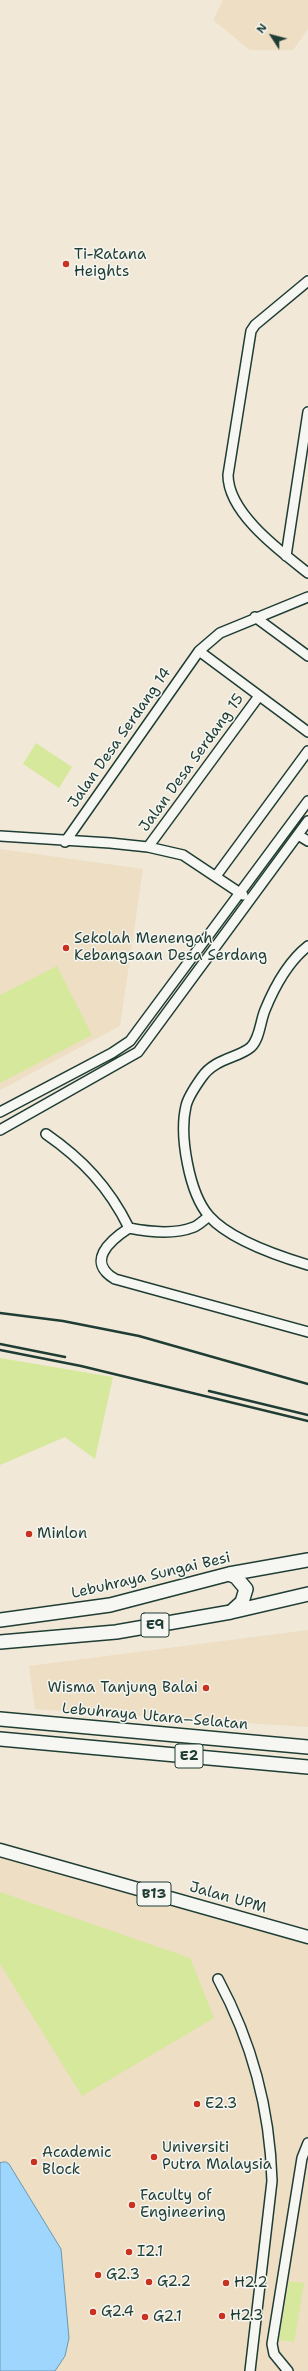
<!DOCTYPE html>
<meta charset="utf-8">
<style>
body{margin:0}
#map{position:relative;width:308px;height:2371px;overflow:hidden;background:#f1e8d7;font-family:"Shantell Sans",sans-serif}
canvas{display:block}
.north{position:absolute;left:252px;top:16px;width:40px;height:40px;-webkit-text-stroke:3px #f6f6f2;paint-order:stroke;rotate:306deg;font-size:11px;font-weight:700;line-height:16px;text-align:center;color:#1f3d34}
.north::after{content:'';display:block;margin:auto;width:14px;height:18px;background:#1f3d34;clip-path:polygon(50% 0,100% 100%,50% 72%,0 100%)}
</style>
<div id="map">
<canvas width="308" height="2371"></canvas>
<div class="north">N</div>
</div>
<script>
const ctx = document.querySelector('canvas').getContext('2d');
ctx.lineJoin = 'round';
function fill(path, color) {
  ctx.fillStyle = color;
  ctx.fill(path, 'evenodd');
}
function trace(path, color, width, dash) {
  ctx.strokeStyle = color;
  ctx.lineWidth = width;
  ctx.lineCap = dash ? 'butt' : 'round';
  ctx.setLineDash(dash || []);
  ctx.stroke(path);
}
function label(font, color, halo, rows, align = 'center') {
  ctx.font = font + ' "Shantell Sans",sans-serif';
  ctx.lineWidth = 3;
  ctx.setLineDash([]);
  ctx.textBaseline = 'middle';
  ctx.strokeStyle = halo;
  ctx.fillStyle = color;
  for (const [text, x, y, turn = 0] of rows) {
    ctx.save();
    ctx.translate(x, y);
    ctx.rotate((+turn || 0) * Math.PI / 180);
    ctx.textAlign = isNaN(turn) ? turn : align;
    if (halo) ctx.strokeText(text, 0, 0);
    ctx.fillText(text, 0, 0);
    ctx.restore();
  }
}
fill(new Path2D(`
 M223,0H308V29L293,50H250L213,20Z
 M0,849L143,869L120,1026L0,1090Z
 M308,1630V1727L35,1709L29,1666Z
 M0,1857L308,1944V2371H0Z`), '#eddec4');
fill(new Path2D(`
 M36,743L72,767L59,788L23,764Z
 M57,966L92,1035L0,1083V995Z
 M0,1358L113,1377L95,1459L65,1437L0,1465Z
 M0,1892L190,1958L214,2018L82,2096L0,1964Z
 M289,2281L304,2283L294,2342L279,2340Z`), '#d6e89c');
const water = new Path2D(`
 M6,2162L9,2164L61,2249L69,2338L65,2356L55,2371H0V2163Z`);
fill(water, '#9ed6fe');
trace(water, '#6b99ad', 1);
const minor = new Path2D(`
 M308,281L255,325L251,331L228,475C228,513 280,551 308,573
 M286,556L308,412
 M255,617L308,656
 M199,651L308,732
 M298,835L308,841
 M0,836L110,843L148,847L183,855L243,895
 M65,842L199,651L220,633L308,597
 M148,847L259,696
 M216,876L308,751
 M308,946C289,961 274,988 265,1010C260,1022 260,1038 251,1047C239,1058 215,1058 202,1077C197,1084 188,1097 186,1106C179,1135 189,1193 209,1216C230,1240 278,1256 308,1265
 M0,1112L112,1053L130,1041L308,801
 M0,1130L138,1052L308,821
 M46,1134C82,1159 109,1187 129,1228C149,1232 174,1235 194,1227C199,1225 205,1219 209,1216
 M129,1228C109,1241 86,1262 115,1279L308,1332
 M218,1979C252,2042 270,2110 272,2181L250,2371
 M288,2371L274,2354L272,2344L302,2158L308,2143`);
const major = new Path2D(`
 M0,1850L308,1937`);
const highway = new Path2D(`
 M229,1574L236,1577L246,1589L242,1602L231,1612
 M0,1620L110,1605L229,1574L308,1560
 M0,1642L116,1632L231,1612L308,1594
 M0,1719L308,1747
 M0,1739L308,1767`);
trace(minor, '#1f3d34', 12);
trace(major, '#1f3d34', 15);
trace(highway, '#1f3d34', 16);
trace(minor, '#f6f6f2', 9);
trace(major, '#f6f6f2', 12);
trace(highway, '#f6f6f2', 13);
trace(new Path2D(`
 M0,1313L63,1321L139,1336L308,1384
 M0,1344L65,1357
 M0,1350L81,1366L308,1421
 M209,1391L308,1415`), '#1f3d34', 2.5);
for (const [x, y, r, color] of [
 [66,264,4,"#c8321e"],
 [66,948,4,"#c8321e"],
 [29,1534,4,"#c8321e"],
 [206,1688,4,"#c8321e"],
 [197,2104,4,"#c8321e"],
 [154,2157,4,"#c8321e"],
 [34,2162,4,"#c8321e"],
 [132,2205,4,"#c8321e"],
 [129,2252,4,"#c8321e"],
 [98,2275,4,"#c8321e"],
 [149,2282,4,"#c8321e"],
 [226,2283,4,"#c8321e"],
 [93,2312,4,"#c8321e"],
 [222,2316,4,"#c8321e"],
 [145,2317,4,"#c8321e"]
]) {
  const dot = new Path2D();
  dot.arc(x, y, r, 0, 2 * Math.PI);
  ctx.fillStyle = color;
  ctx.fill(dot);
  trace(dot, '#f6f6f2', 1.5);
}
for (const [x, y, w] of [
 [155,1625,28],
 [189,1756,28],
 [154,1894,34]
]) {
  const box = new Path2D();
  box.roundRect(x - w / 2, y - 12, w, 24, 3);
  ctx.fillStyle = '#f6f6f2';
  ctx.fill(box);
  trace(box, '#1f3d34', 1);
}
label('bold 14px', '#1f3d34', null, [
 ["E9",155,1625],
 ["E2",189,1756],
 ["B13",154,1894]
]);
label('15px', '#1f3d34', '#f6f6f2', [
 ["Ti-Ratana",74,255],
 ["Heights",74,272],
 ["Sekolah Menengah",74,939],
 ["Kebangsaan Desa Serdang",74,956],
 ["Minlon",37,1534],
 ["Wisma Tanjung Balai",198,1688,"right"],
 ["E2.3",205,2104],
 ["Universiti",162,2148],
 ["Putra Malaysia",162,2165],
 ["Academic",42,2153],
 ["Block",42,2170],
 ["Faculty of",140,2196],
 ["Engineering",140,2213],
 ["I2.1",137,2252],
 ["G2.3",106,2275],
 ["G2.2",157,2282],
 ["H2.2",234,2283],
 ["G2.4",101,2312],
 ["H2.3",230,2316],
 ["G2.1",153,2317]
], 'left');
label('15px', '#1f3d34', '#f6f6f2', [
 ["Jalan Desa Serdang 14",120,738,-55],
 ["Jalan Desa Serdang 15",192,763,-54],
 ["Lebuhraya Sungai Besi",151,1576,-13],
 ["Lebuhraya Utara–Selatan",155,1717,5],
 ["Jalan UPM",228,1898,16]
]);
</script>
